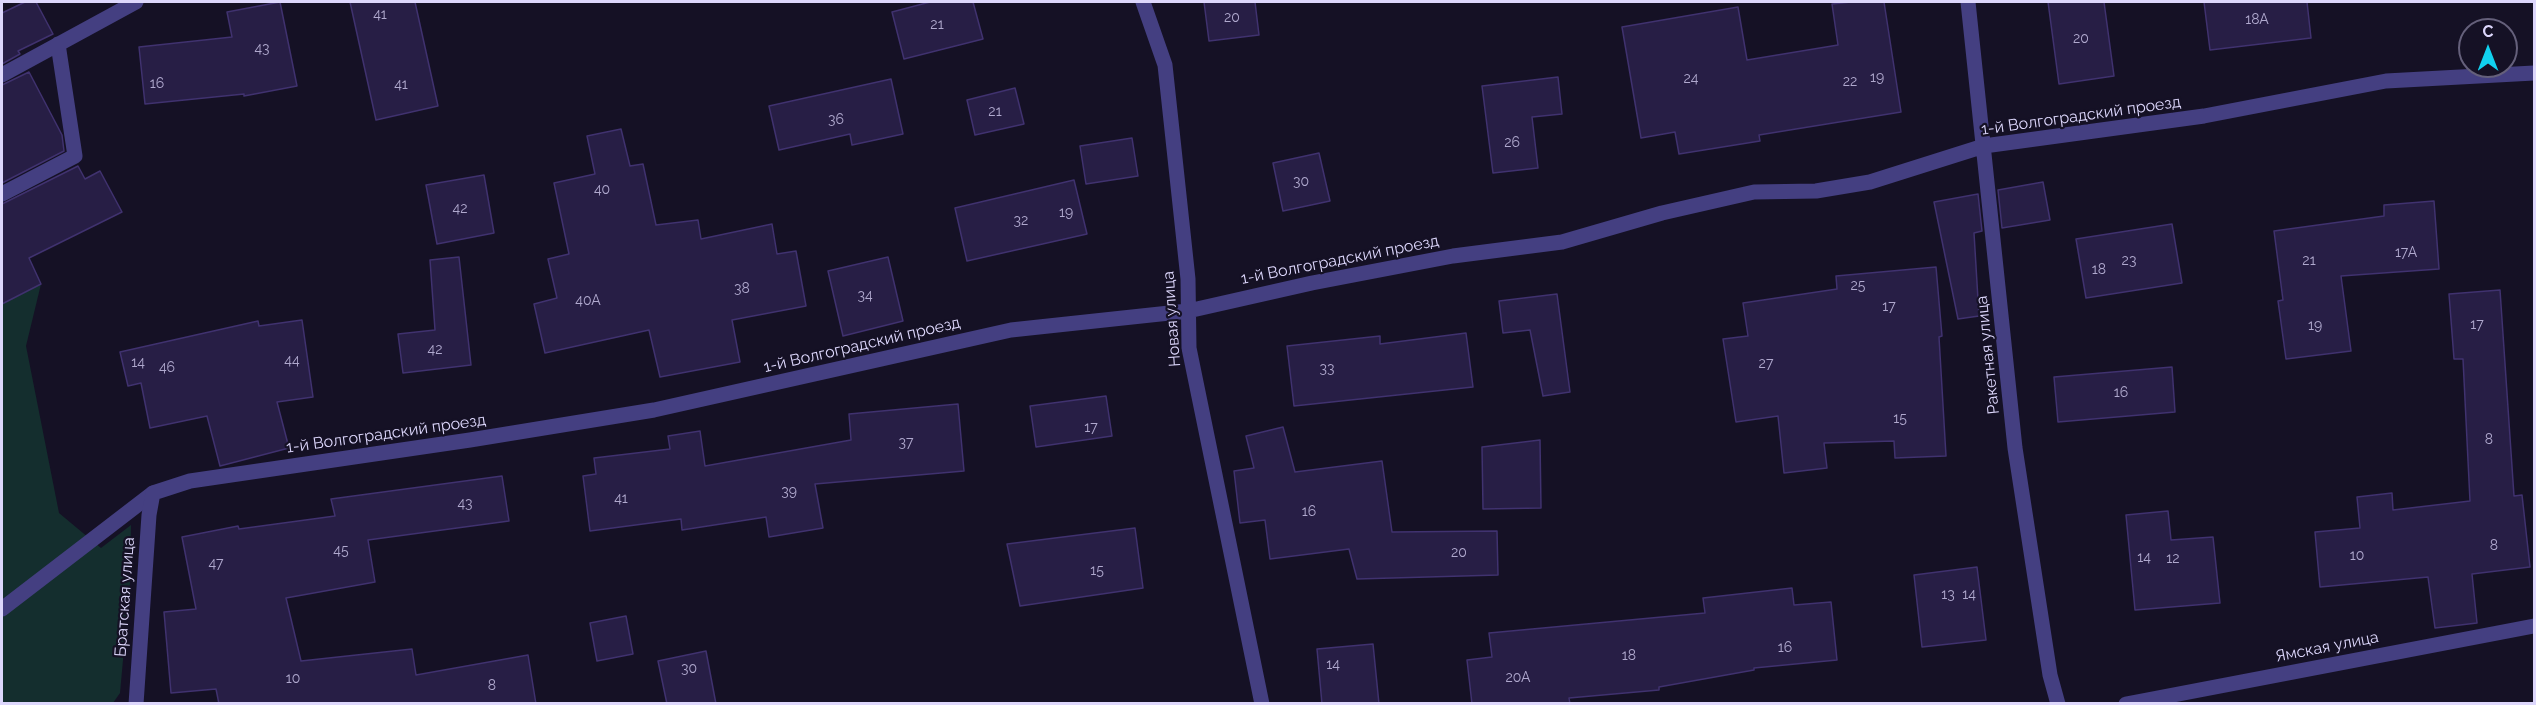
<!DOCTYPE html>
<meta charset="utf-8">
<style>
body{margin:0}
#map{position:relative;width:2536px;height:705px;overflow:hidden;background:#151125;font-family:Raleway,sans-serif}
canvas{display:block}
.frame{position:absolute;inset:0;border:3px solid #ddd7fc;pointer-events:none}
.north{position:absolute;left:2458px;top:18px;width:60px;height:60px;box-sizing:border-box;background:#151125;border:2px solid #65607b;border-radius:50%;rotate:0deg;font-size:16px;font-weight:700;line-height:24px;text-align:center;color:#ddd7fc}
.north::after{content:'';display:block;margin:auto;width:21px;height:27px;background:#11d1ef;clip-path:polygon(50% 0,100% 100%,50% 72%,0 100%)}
</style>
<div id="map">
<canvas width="2536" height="705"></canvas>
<div class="frame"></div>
<div class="north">С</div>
</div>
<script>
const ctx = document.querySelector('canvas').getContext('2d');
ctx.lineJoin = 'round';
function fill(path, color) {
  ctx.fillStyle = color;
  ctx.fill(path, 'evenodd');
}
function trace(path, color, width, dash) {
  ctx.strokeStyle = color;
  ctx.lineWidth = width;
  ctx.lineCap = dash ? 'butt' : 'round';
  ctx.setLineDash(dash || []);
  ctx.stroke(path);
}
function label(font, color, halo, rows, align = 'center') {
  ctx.font = font + ' Raleway,sans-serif';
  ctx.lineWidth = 4.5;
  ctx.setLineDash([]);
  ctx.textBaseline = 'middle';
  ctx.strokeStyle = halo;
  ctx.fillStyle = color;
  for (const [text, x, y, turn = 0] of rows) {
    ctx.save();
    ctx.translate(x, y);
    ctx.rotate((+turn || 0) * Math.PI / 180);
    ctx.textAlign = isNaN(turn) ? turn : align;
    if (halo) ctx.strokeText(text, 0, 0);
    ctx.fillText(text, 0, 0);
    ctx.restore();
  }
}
fill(new Path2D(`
 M41,284L26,346L59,513L101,548L131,525L130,583L120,693L113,703L2,704V304Z`), '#142e2e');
const building = new Path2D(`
 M25,2H36L53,34L18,51L20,54L2,64V13Z
 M280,2L297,86L244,96V94L145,104L139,47L232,37L227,12Z
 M350,2H415L438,106L376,120Z
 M930,2H973L983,39L904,59L892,12Z
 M1204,2H1255L1259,35L1209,41Z
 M1851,2H1884L1901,112L1759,135L1760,141L1679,154L1675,132L1641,138L1622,27L1738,7L1747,60L1838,45L1832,4Z
 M2048,2H2104L2114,76L2059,84Z
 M2204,2H2307L2311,38L2210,50Z
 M29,72L62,135L64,151L2,183V85Z
 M1558,77L1562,114L1532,117L1538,168L1493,173L1482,86Z
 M891,79L903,134L852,145L850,134L779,150L769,106Z
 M1015,88L1024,124L975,135L967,100Z
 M621,129L630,166L643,164L656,225L698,220L701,239L772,224L777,254L796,251L806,306L732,320L740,362L660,377L649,330L545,353L534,304L557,298L548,259L569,254L554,183L595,174L587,136Z
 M1132,138L1138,176L1086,184L1080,146Z
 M1319,153L1330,201L1283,211L1273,163Z
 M78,166L85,179L100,171L122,212L29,258L41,284L2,304V204Z
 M484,175L494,233L437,244L426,185Z
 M1074,180L1087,234L967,261L955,208Z
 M2043,182L2050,220L2002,228L1998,190Z
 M1978,194L1982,231L1974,233L1979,316L1958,319L1934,202Z
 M2434,201L2439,269L2341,276L2351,351L2286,359L2278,301L2283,300L2274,231L2384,216V205Z
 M2172,224L2182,283L2086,298L2076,239Z
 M459,257L471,365L403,373L398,334L435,330L430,260Z
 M888,257L903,321L843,336L828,271Z
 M1936,267L1942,336L1939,337L1946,456L1895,458L1894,441L1824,443L1827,468L1784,473L1778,416L1736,422L1723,339L1748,336L1743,303L1837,289L1836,276Z
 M2500,290L2514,496L2522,495L2530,567L2472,574L2477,623L2435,628L2428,577L2320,587L2315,532L2360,528L2357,497L2392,493L2393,510L2470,501L2463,359H2454L2449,294Z
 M1557,294L1570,392L1543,396L1530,330L1503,333L1499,301Z
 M302,320L313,397L277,402L289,448L220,466L207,416L150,428L141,383L128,386L120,352L258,321L259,326Z
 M1466,333L1473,387L1294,406L1287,346L1380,336V344Z
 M2172,367L2175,412L2058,422L2054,377Z
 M1106,396L1112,436L1036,447L1030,406Z
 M958,404L964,471L815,484L823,528L769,537L766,517L682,530L681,519L590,531L583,476L596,474L594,458L670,449L668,436L700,431L705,466L851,440L849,414Z
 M1283,427L1295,472L1382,461L1392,532L1497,531L1498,575L1357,579L1349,549L1270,559L1265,520L1240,523L1234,471L1254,468L1246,436Z
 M1540,440L1541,508L1483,509L1482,447Z
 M502,476L509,521L368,540L375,582L286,598L301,661L412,649L416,675L528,655L536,704H219L216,689L171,693L164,612L196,609L182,537L238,526L239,529L335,516L331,499Z
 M2168,511L2171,540L2213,537L2220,603L2135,610L2126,515Z
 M1135,528L1143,588L1020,606L1007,544Z
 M1977,567L1986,640L1922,647L1914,575Z
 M1792,588L1794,605L1831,602L1837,660L1754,668V670L1659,687V690L1569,698L1570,704H1472L1467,660L1492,657L1489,633L1705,613L1703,598Z
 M626,616L633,654L597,661L590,623Z
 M1373,644L1379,704H1322L1317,649Z
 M706,651L716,704H667L658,661Z`);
fill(building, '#271e45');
trace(building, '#40326f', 1.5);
trace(new Path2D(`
 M2,75L136,2
 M2,194L75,156L58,44
 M2,609L153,493`), '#443f81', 15);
trace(new Path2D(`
 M1143,2L1165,65L1188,279L1189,348L1262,704
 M1968,2L2015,448L2050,675L2058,704
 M136,704L149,515L153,493L190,481L470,440L654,410L1011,330L1188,311L1312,283L1453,256L1562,242L1662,213L1754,192L1816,191L1870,182L1984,146L2204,116L2386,81L2534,73
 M2126,704L2534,626`), '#443f81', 15);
label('14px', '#b0a9ce', null, [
 ["41",380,15],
 ["20",1232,18],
 ["18А",2257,20],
 ["21",937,25],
 ["20",2081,39],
 ["43",262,49],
 ["19",1877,78],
 ["24",1691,79],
 ["22",1850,82],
 ["16",157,84],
 ["41",401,85],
 ["21",995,112],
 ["36",836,120],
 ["26",1512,143],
 ["30",1301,182],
 ["40",602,190],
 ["42",460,209],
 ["19",1066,213],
 ["32",1021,221],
 ["17А",2406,253],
 ["23",2129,261],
 ["21",2309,261],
 ["18",2099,270],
 ["25",1858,286],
 ["38",742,289],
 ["34",865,296],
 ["40А",588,301],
 ["17",1889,307],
 ["17",2477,325],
 ["19",2315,326],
 ["42",435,350],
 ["44",292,361],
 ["14",138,363],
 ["27",1766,364],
 ["46",167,368],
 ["33",1327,369],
 ["16",2121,393],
 ["15",1900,419],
 ["17",1091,428],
 ["8",2489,440],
 ["37",906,443],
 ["39",789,492],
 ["41",621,499],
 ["43",465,504],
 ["16",1309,512],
 ["8",2494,546],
 ["45",341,551],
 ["20",1459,553],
 ["10",2357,556],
 ["14",2144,558],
 ["12",2173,559],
 ["47",216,564],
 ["15",1097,571],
 ["13",1948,595],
 ["14",1969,595],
 ["16",1785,648],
 ["18",1629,656],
 ["14",1333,665],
 ["30",689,669],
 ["20А",1518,678],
 ["10",293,679],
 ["8",492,686]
]);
label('16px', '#ddd7fc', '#151125', [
 ["1-й Волгоградский проезд",2081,116,-8],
 ["1-й Волгоградский проезд",1340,260,-11],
 ["Новая улица",1172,319,-94],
 ["1-й Волгоградский проезд",862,345,-13],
 ["Ракетная улица",1988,355,-96],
 ["1-й Волгоградский проезд",386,434,-8],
 ["Братская улица",125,597,-86],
 ["Ямская улица",2327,647,-11]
]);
</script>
